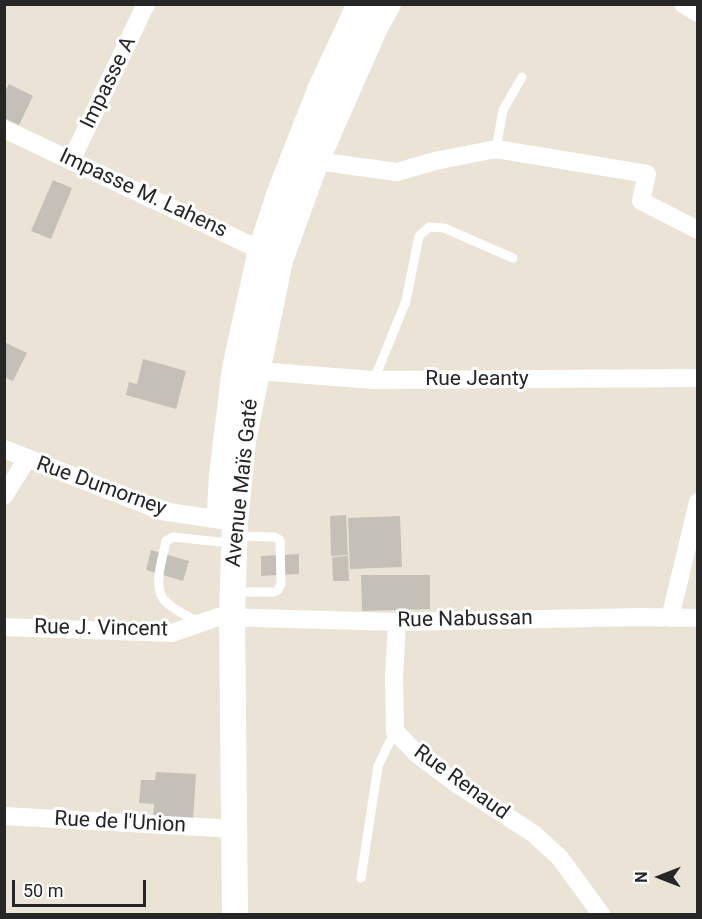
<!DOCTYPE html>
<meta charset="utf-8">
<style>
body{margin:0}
#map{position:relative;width:702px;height:919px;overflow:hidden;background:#ebe3d6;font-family:Roboto,sans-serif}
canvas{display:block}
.frame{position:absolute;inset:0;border:6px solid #262626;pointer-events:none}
.north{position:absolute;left:630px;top:847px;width:60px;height:60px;-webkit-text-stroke:4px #fff;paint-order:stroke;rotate:270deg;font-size:16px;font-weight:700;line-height:24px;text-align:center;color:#262626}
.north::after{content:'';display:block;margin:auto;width:21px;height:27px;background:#262626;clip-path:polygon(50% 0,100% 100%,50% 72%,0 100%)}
.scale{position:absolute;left:12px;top:880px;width:134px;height:27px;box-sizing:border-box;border:3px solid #262626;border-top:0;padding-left:8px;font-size:18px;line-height:21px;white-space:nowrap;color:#262626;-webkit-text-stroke:4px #fff;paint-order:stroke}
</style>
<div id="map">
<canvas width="702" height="919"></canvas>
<div class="frame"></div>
<div class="north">N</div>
<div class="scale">50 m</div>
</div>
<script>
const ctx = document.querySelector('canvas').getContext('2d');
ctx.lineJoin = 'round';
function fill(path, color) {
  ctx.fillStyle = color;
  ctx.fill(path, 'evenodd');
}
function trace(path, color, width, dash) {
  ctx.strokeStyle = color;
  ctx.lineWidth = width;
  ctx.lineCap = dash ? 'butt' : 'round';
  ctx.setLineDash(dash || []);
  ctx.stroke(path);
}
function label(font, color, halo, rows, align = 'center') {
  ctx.font = font + ' Roboto,sans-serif';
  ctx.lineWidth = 6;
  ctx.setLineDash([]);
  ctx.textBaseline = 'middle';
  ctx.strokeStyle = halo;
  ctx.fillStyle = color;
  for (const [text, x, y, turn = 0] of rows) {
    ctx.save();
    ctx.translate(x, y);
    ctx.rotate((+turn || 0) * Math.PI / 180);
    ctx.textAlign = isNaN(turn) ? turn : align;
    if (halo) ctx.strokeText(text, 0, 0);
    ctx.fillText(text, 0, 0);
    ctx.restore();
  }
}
fill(new Path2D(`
 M9,84L33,96L19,125L4,118V93Z
 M53,180L72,188L51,239L31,231Z
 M4,342L27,353L13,381L4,377Z
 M143,359L186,371L176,409L126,395L129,382L137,384Z
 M346,515L348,555L331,556L330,516Z
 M400,516L402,567L350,569L348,518Z
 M151,550L189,561L183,581L146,570Z
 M299,554V574L261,576V556Z
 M348,556L349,581H333L332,557Z
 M361,575H430V609L362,611Z
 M156,772L196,774L193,821L153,818L154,804L139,803L141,780H155Z`), '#c5c0b7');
trace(new Path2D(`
 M496,149L503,110L522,77
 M374,380L406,301L419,236L429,227L444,228L513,258
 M235,592H274L278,590L281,584L280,540L275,537L237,536
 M200,623C189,616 175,611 166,602C151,589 163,558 166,541L173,537L220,542
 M361,878L378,766L395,731`), '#fff', 9);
trace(new Path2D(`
 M683,4L698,13
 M4,129L271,255
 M71,161L146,4
 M316,161L397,172L435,161L496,149L647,174L641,201L698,230
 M256,371L374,380L698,378
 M4,449L162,511L234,522
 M4,496L27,459
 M670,618L698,502
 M397,622L394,677L395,731L417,754L457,784L534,834L560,858L601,914
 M4,627L172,633L218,617L397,622L642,617L698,618
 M4,816L235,829`), '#fff', 18);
trace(new Path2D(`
 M220,512L222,475L235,368L261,250L280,192L321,88L360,4
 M235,914L232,617L235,523L243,441L280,260L316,161L376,25L388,4`), '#fff', 26);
label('21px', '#262626', '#fff', [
 ["Impasse A",109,83,-64],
 ["Impasse M. Lahens",143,194,25],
 ["Rue Jeanty",477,380],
 ["Avenue Maïs Gaté",243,483,-84],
 ["Rue Dumorney",101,487,20],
 ["Rue Nabussan",465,620,-1],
 ["Rue J. Vincent",101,629,1],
 ["Rue Renaud",461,783,36],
 ["Rue de l'Union",120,823,3]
]);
</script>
